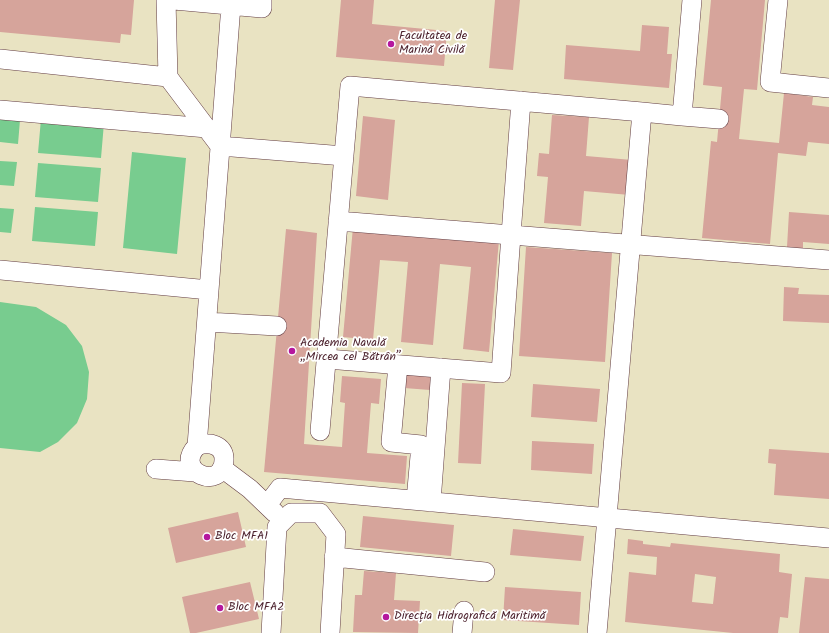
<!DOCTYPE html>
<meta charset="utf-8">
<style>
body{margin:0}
canvas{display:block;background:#e9e3c2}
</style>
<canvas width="829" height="633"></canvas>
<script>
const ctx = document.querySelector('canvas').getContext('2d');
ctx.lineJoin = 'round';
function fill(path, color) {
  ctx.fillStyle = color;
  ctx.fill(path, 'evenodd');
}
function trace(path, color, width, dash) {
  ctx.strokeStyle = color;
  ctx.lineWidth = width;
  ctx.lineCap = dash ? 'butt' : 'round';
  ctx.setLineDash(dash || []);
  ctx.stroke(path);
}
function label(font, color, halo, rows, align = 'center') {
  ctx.font = font + ' Kalam,sans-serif';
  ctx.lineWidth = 3.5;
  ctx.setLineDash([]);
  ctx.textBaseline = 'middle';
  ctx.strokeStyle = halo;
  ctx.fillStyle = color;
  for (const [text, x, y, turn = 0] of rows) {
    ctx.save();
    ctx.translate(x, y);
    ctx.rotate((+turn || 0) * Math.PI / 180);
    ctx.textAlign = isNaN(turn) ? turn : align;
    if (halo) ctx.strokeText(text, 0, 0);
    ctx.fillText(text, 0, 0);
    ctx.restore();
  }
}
fill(new Path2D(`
 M0,118L20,120L18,144L0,142Z
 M41,119L104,123L101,158L38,153Z
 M132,152L186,158L177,254L123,248Z
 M0,161L17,162L14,186L0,185Z
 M38,163L101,168L98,202L35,197Z
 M35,207L98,212L95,246L32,241Z
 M0,208L14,209L11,233L0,232Z
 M0,302L36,307L66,325L82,346L89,372L87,399L77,423L58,442L40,452L0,448Z`), '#78cc8f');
fill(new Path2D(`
 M0,0H134L131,35L121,34L120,43L0,32Z
 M341,0H374L372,24L447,31L444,66L336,57Z
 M495,0H520L513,70L489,68Z
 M711,0H765L757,90L744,89L739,139L779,143L784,93L813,97L812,105L829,107V144L808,142L806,156L778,153L770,244L702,238L711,141L717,142L722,87L703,85Z
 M642,25L669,27L667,54H672L669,88L564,79L566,45L640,51Z
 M552,115L589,117L586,156L632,160L630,195L584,191L581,226L544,223L548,177L537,176L539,153L549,154Z
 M363,116L395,120L388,200L356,196Z
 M789,212L829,215V244L803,242V249L787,247Z
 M353,227L499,240L489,352L463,349L471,267L440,264L433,345L401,342L408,262L380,260L373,340L343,337Z
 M286,229L317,233L304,444L342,447L345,403L340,402L342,376L381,379L379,404L371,403L367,453L407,456L405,484L264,472Z
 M526,247L612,253L605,362L519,356Z
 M784,287L799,288L798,294L829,295V323L783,321Z
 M405,369L431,371L430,390L404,388Z
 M462,383L485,384L481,464L458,463Z
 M533,384L600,389L597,422L531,417Z
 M532,441L594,444L592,474L531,470Z
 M769,449L829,453V499L774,495L776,464L768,463Z
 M238,512L246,547L176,563L168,528Z
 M363,516L454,525L451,556L360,547Z
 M513,529L584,536L581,561L510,555Z
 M628,539L643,541V544L670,547L671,543L780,554L779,572L792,574L788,618L780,617L778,633H733L625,622L629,572L656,575L657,557L627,554ZM695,574L716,577L713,604L692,602Z
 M364,571L396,573L394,600L420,601L418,633L353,632L355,595H362Z
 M805,577L829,579V633H799Z
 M250,582L259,619L196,633H190L182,597Z
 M505,587L581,592L579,625L503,620Z`), '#d6a49b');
const minor = new Path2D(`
 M166,0L168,77
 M174,0L262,8V0
 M778,0L770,82L829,88
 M0,59L168,77L220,146L344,156
 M0,110L207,128
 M682,116L719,119
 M338,221L511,235L521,101
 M0,270L209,290
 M207,322L277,326
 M327,359L501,373L511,235L829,260
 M398,365L391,442L421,445L416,500
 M320,431L350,86L642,112
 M197,446C209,441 225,445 224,460C223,492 172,472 197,446L231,5
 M222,468L250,489L275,513
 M156,469L195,472
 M431,502L441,368
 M267,505L280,488L829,538
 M334,557L485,572
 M271,633L277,527L291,513H320L336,534L330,633
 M462,633L464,611
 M597,633L642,112L682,116L692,0`);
trace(minor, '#623c42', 20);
trace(minor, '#fff', 19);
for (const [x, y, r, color] of [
 [391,44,4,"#b5179e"],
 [292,351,4,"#b5179e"],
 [207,537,4,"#b5179e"],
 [220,608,4,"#b5179e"],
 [386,617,4,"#b5179e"]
]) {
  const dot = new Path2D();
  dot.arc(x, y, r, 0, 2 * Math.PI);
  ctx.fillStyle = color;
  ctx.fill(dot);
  trace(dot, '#fff', 1.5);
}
label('12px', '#4a1f2b', '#fff', [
 ["Facultatea de",399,37],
 ["Marină Civilă",399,51],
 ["Academia Navală",300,344],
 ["„Mircea cel Bătrân”",300,358],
 ["Bloc MFA1",215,537],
 ["Bloc MFA2",228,608],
 ["Direcția Hidrografică Maritimă",394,617]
], 'left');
</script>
